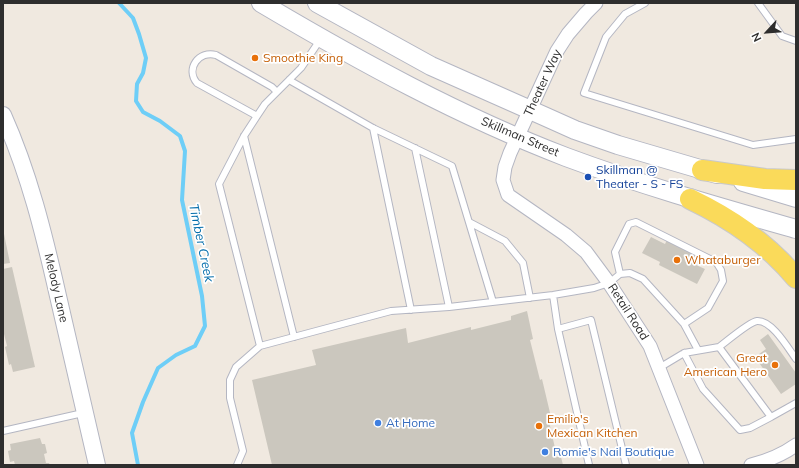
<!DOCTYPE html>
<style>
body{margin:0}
#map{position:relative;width:799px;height:468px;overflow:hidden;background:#f0e9e0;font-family:Mulish,sans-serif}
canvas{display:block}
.frame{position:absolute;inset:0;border:4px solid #2e2e2e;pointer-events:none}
.north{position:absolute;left:747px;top:12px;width:40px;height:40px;-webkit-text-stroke:3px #fff;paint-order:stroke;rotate:244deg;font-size:11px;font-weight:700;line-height:16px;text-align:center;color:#2e2e2e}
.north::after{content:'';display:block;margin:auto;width:14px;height:18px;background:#2e2e2e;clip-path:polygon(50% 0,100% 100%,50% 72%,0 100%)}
</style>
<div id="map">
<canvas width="799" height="468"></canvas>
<div class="frame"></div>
<div class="north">N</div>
</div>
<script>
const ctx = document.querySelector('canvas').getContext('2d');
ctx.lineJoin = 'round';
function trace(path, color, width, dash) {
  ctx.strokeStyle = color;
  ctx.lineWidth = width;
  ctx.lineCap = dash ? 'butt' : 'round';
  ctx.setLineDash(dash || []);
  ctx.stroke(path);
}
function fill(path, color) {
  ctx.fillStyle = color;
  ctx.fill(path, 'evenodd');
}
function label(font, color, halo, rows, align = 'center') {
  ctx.font = font + ' Mulish,sans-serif';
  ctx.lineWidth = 3.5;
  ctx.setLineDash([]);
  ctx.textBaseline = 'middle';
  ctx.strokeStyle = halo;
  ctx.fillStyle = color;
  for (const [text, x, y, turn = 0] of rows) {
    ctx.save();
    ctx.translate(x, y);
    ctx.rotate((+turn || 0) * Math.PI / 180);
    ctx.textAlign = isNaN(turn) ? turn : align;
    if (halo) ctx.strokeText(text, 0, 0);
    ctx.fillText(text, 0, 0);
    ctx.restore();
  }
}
trace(new Path2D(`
 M119,3L133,18L139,34L146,58L143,73L137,84L136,101L143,112L160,121L180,136L185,151L182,200L202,296L205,326L195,346L176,355L158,368L143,402L132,433L138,465`), '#6ecef7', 4);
fill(new Path2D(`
 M3,229L10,263L3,264Z
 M651,237L665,244L667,240L700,258L696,265L705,269L697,284L659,265L660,262L642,253Z
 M12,267L35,367L13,372L11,364L9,365L5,347L7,346L3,330V269Z
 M527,311L533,339L530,340L540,380L542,379L551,417H548L557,457H561L563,465H272L252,380L316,365L312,350L406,328L408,343L471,327V330L511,320V316Z
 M768,334L796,373V384L781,394L755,357L766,349L760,340Z
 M40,438L42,444H45L47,453L44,454L46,463H49L50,465H15L14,461L10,462L8,451L11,450L10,444Z`), '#cbc7be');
const service = new Path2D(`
 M645,3L625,14L606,37L584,93L753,145L796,139
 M758,3L782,36L796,41
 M320,40L301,68L265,104L257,116L244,136L219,184L260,346L391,311L449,307L553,295L594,288L609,283L620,274L630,273L643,279L684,324L698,350
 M289,80L373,128L452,166L493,302
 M257,116L197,83C185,69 199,50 216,55L272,87L277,92
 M373,128L411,310
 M244,136L294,337
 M415,148L449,307
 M469,222L505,241L523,263L530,298
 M620,274L615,252L629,224L636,222L716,262L721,270L723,281L708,308L684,324
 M553,295L558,329L589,465
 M558,329L591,320L626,465
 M719,347C726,342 749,322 757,321C772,320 788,348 796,359
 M659,368L684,353L703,389L740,430L750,428L771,417L719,347L684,353
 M771,417L796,403
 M3,431L83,413
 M237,465L243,451L230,398V380L236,367L260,346`);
const minor = new Path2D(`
 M596,3L586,13L568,34L557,51L510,153L505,167L503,180L508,195L566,235L586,252L609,283L650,346L697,465
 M751,465C767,461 782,455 796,445`);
const tertiary = new Path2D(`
 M3,115C29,173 44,234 58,296C71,352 84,409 97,465`);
const secondary = new Path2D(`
 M261,3C359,61 459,116 566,157C641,185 719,207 796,229
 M317,3L431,66L546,117L575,130L618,145L717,174
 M743,182L796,198`);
const primary = new Path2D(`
 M702,170L765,179L796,180
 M690,199C730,218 767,243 796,278`);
trace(service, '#b4b6c2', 8);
trace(minor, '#b4b6c2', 15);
trace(tertiary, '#b4b6c2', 18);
trace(secondary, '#b4b6c2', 20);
trace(primary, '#c9c9c9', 22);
trace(service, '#fff', 6);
trace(minor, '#fff', 13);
trace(tertiary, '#fff', 16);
trace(secondary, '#fff', 18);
trace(primary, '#fada5a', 20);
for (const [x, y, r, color] of [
 [255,58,4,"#e8710a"],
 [588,177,4,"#1a4fb4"],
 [677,260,4,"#e8710a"],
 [775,365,4,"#e8710a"],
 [378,423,4,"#3f7fe0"],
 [539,426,4,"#e8710a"],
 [545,452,4,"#3f7fe0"]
]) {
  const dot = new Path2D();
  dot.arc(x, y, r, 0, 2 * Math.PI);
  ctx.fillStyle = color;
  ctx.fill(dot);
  trace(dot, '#fff', 1.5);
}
label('12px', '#c56008', '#fff', [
 ["Smoothie King",263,58],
 ["Whataburger",685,260],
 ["Great",767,358,"right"],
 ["American Hero",767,372,"right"],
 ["Emilio's",547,419],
 ["Mexican Kitchen",547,433]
], 'left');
label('12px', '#2e2e2e', '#fff', [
 ["Theater Way",543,83,-65],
 ["Skillman Street",520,137,23],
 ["Melody Lane",56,288,77],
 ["Retail Road",628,312,57]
]);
label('12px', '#164399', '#fff', [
 ["Skillman @",596,170],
 ["Theater - S - FS",596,184]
], 'left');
label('12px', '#366cbe', '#fff', [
 ["At Home",386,423],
 ["Romie's Nail Boutique",553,452]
], 'left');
label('italic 13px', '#046dab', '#fff', [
 ["Timber Creek",201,243,78]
]);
</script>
